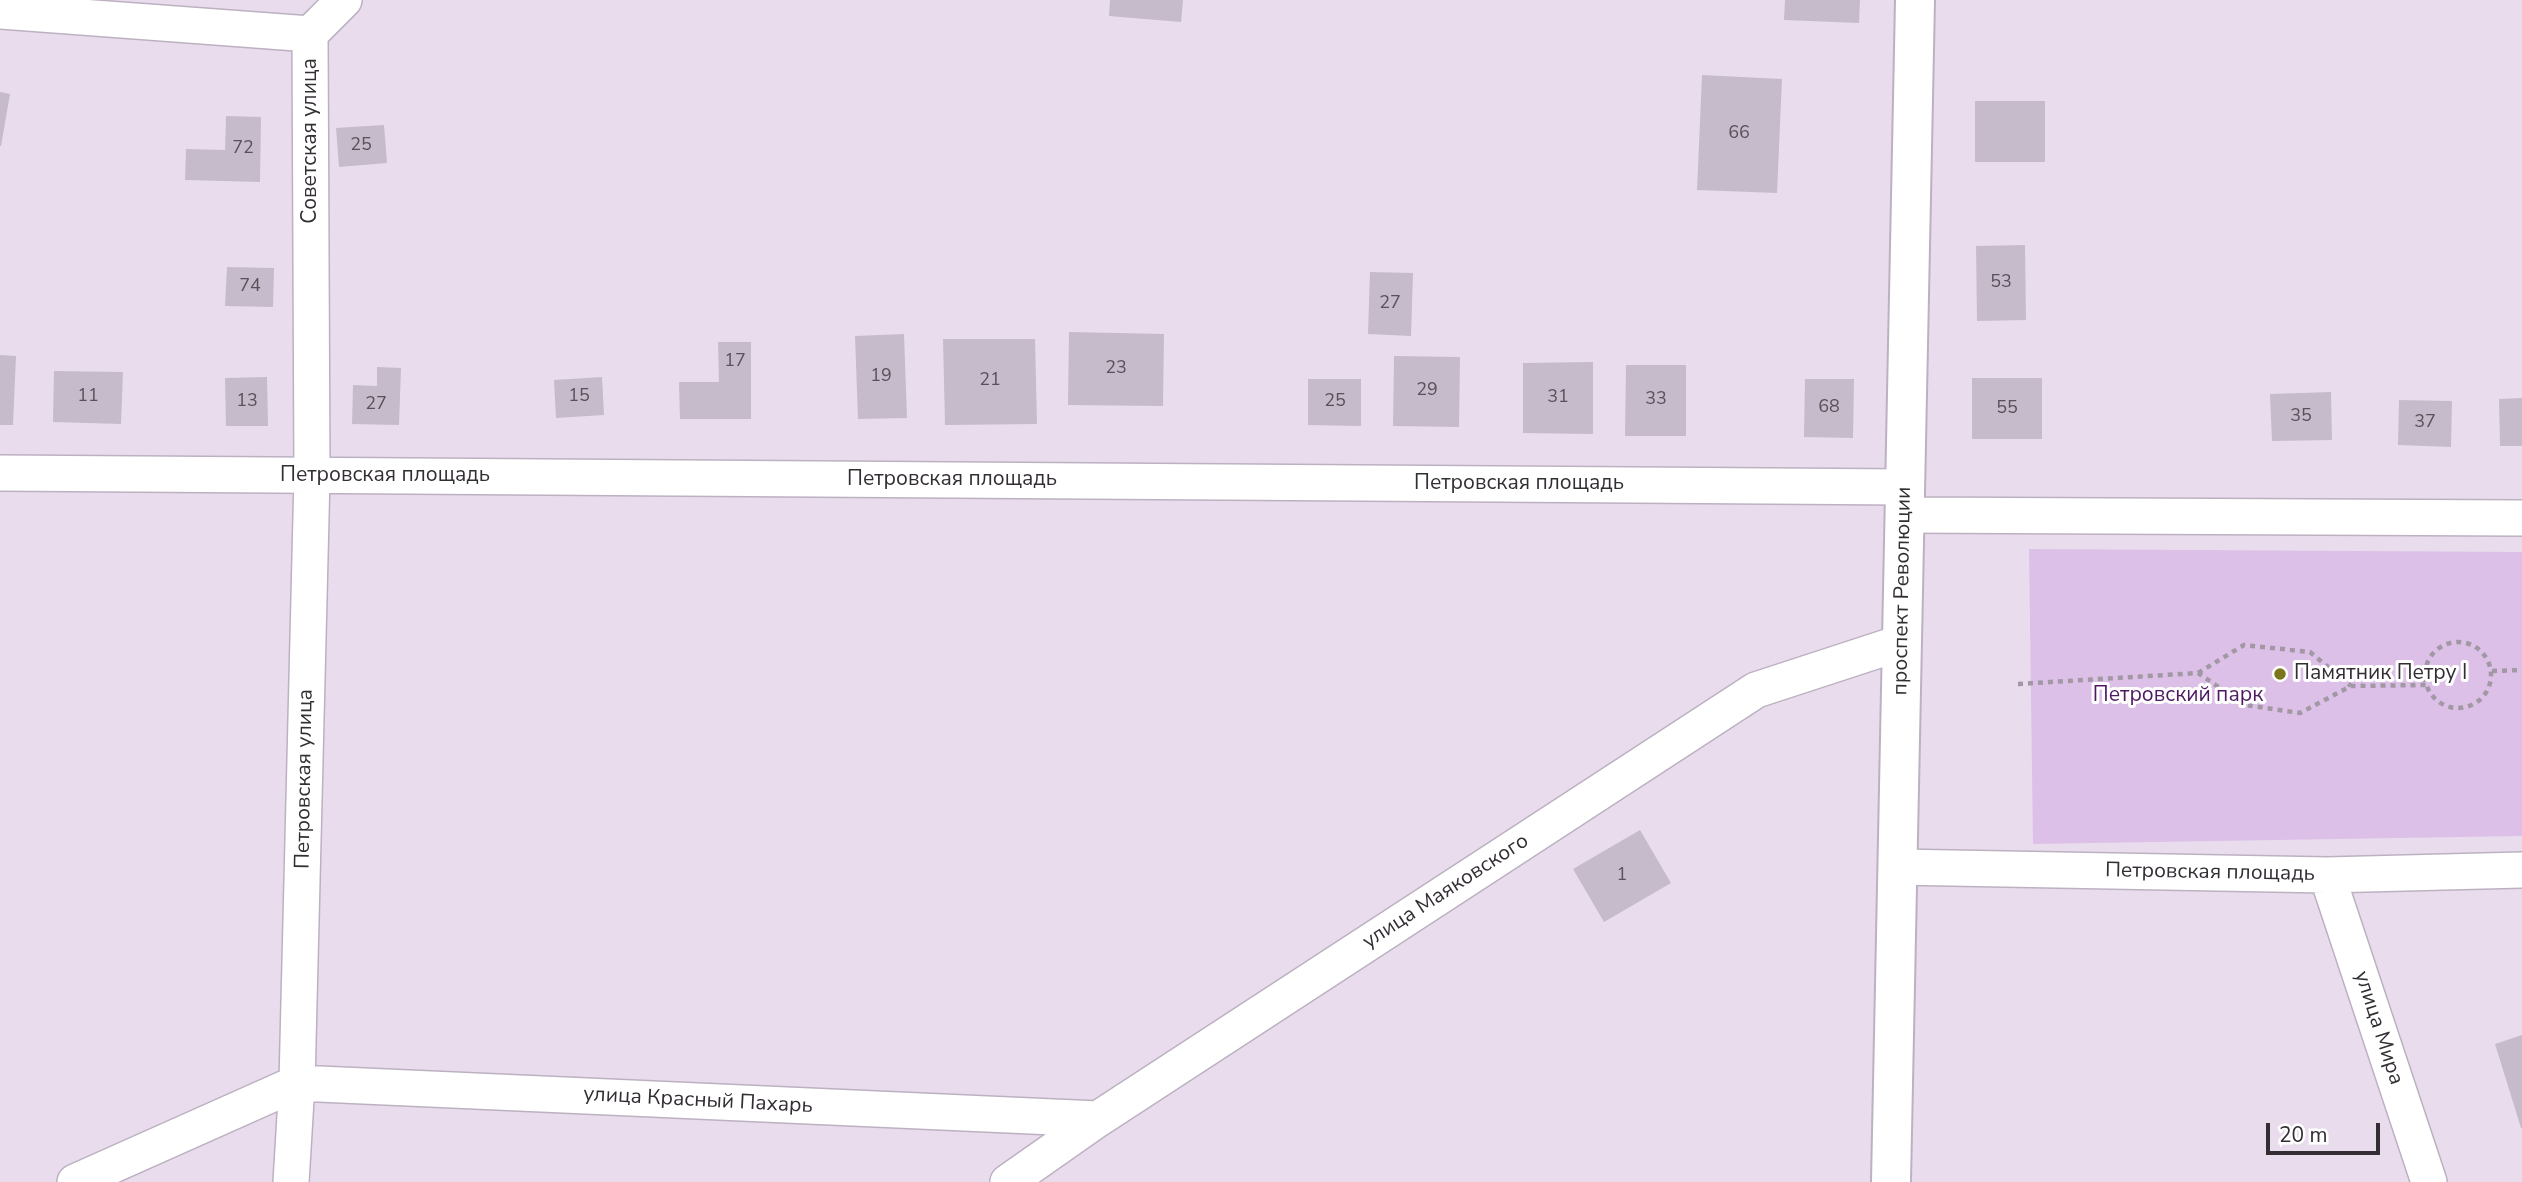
<!DOCTYPE html>
<meta charset="utf-8">
<style>
body{margin:0}
#map{position:relative;width:2522px;height:1182px;overflow:hidden;background:#e9dded;font-family:"Nunito Sans",sans-serif}
canvas{display:block}
.scale{position:absolute;left:2266px;top:1123px;width:114px;height:32px;box-sizing:border-box;border:4px solid #332e34;border-top:0;padding-left:9px;font-size:21px;line-height:24px;white-space:nowrap;color:#332e34;-webkit-text-stroke:5px #fff;paint-order:stroke}
</style>
<div id="map">
<canvas width="2522" height="1182"></canvas>
<div class="scale">20 m</div>
</div>
<script>
const ctx = document.querySelector('canvas').getContext('2d');
ctx.lineJoin = 'round';
function fill(path, color) {
  ctx.fillStyle = color;
  ctx.fill(path, 'evenodd');
}
function trace(path, color, width, dash) {
  ctx.strokeStyle = color;
  ctx.lineWidth = width;
  ctx.lineCap = dash ? 'butt' : 'round';
  ctx.setLineDash(dash || []);
  ctx.stroke(path);
}
function label(font, color, halo, rows, align = 'center') {
  ctx.font = font + ' "Nunito Sans",sans-serif';
  ctx.lineWidth = 6;
  ctx.setLineDash([]);
  ctx.textBaseline = 'middle';
  ctx.strokeStyle = halo;
  ctx.fillStyle = color;
  for (const [text, x, y, turn = 0] of rows) {
    ctx.save();
    ctx.translate(x, y);
    ctx.rotate((+turn || 0) * Math.PI / 180);
    ctx.textAlign = isNaN(turn) ? turn : align;
    if (halo) ctx.strokeText(text, 0, 0);
    ctx.fillText(text, 0, 0);
    ctx.restore();
  }
}
fill(new Path2D(`
 M2029,549L2522,552V836L2033,844Z`), '#dcc0e8');
fill(new Path2D(`
 M1110,0H1183L1181,22L1109,16Z
 M1785,0H1860L1859,23L1784,20Z
 M1702,75L1782,79L1777,193L1697,190Z
 M0,92L10,94L1,146H0Z
 M1975,101H2045V162H1975Z
 M226,116L261,117L260,182L185,180L186,149L225,150Z
 M384,125L387,163L339,167L336,128Z
 M2025,245L2026,320L1977,321L1976,246Z
 M227,267L274,268L273,307L225,306Z
 M1370,272L1413,273L1411,336L1368,334Z
 M1069,332L1164,334L1163,406L1068,405Z
 M904,334L907,418L858,419L855,336Z
 M943,339H1035L1037,424L945,425Z
 M718,342H751V419H680L679,382H719Z
 M0,355L16,356L13,425H0Z
 M1394,356L1460,357L1459,427L1393,426Z
 M1593,362V434L1523,433V363Z
 M1626,365H1686V436H1625Z
 M377,367L401,368L399,425L352,424L353,385L377,386Z
 M54,371L123,372L121,424L53,422Z
 M267,377L268,426H226L225,378Z
 M602,377L604,415L556,418L554,380Z
 M1972,378H2042V439H1972Z
 M1308,379H1361V426L1308,425Z
 M1805,379H1854L1853,438L1804,437Z
 M2331,392L2332,440L2272,441L2270,394Z
 M2522,398V446H2500L2499,399Z
 M2399,400L2452,401L2451,447L2398,445Z
 M1640,830L1671,883L1604,922L1573,869Z
 M2522,1035V1128H2521L2495,1044Z`), '#c6bbca');
const minor = new Path2D(`
 M0,11L310,34L312,476L297,1083L291,1182
 M310,34L344,0
 M0,473L1905,487
 M1904,515L2522,518
 M1897,867L2327,875L2522,870
 M2327,875L2429,1182
 M75,1182L297,1083L1098,1119
 M1008,1182L1098,1119L1756,690L1903,642`);
const tertiary = new Path2D(`
 M1891,1182L1915,0`);
trace(minor, '#bcb1c1', 38);
trace(tertiary, '#bcb1c1', 42);
trace(new Path2D(`
 M2425 675a33 33 0 1 1 66 0a33 33 0 1 1-66 0Z
 M2492,671L2522,670
 M2198,673L2244,645L2310,652L2351,686
 M2018,684L2198,673L2245,705L2300,713L2351,686L2427,685`), '#a198a4', 4.5, [5, 5]);
trace(minor, '#fff', 35);
trace(tertiary, '#fff', 38);
for (const [x, y, r, color] of [
 [2280,674,7,"#7b761b"]
]) {
  const dot = new Path2D();
  dot.arc(x, y, r, 0, 2 * Math.PI);
  ctx.fillStyle = color;
  ctx.fill(dot);
  trace(dot, '#fff', 2.5);
}
label('18px', '#58515a', null, [
 ["66",1739,134],
 ["25",361,146],
 ["72",243,149],
 ["53",2001,283],
 ["74",250,287],
 ["27",1390,304],
 ["17",735,362],
 ["23",1116,369],
 ["19",881,377],
 ["21",990,381],
 ["29",1427,391],
 ["11",88,397],
 ["15",579,397],
 ["31",1558,398],
 ["33",1656,400],
 ["13",247,402],
 ["25",1335,402],
 ["27",376,405],
 ["68",1829,408],
 ["55",2007,409],
 ["35",2301,417],
 ["37",2425,423],
 ["1",1622,876]
]);
label('21px', '#332e34', '#fff', [
 ["Советская улица",311,141,-90],
 ["Петровская площадь",385,476],
 ["Петровская площадь",952,480],
 ["Петровская площадь",1519,484],
 ["проспект Революции",1903,591,-89],
 ["Петровская улица",305,779,-89],
 ["Петровская площадь",2210,873,1],
 ["улица Маяковского",1446,892,-33],
 ["улица Мира",2378,1028,72],
 ["улица Красный Пахарь",698,1101,3]
]);
label('21px', '#332e34', '#fff', [
 ["Памятник Петру I",2294,674]
], 'left');
label('21px', '#4e1960', '#fff', [
 ["Петровский парк",2178,696]
]);
</script>
